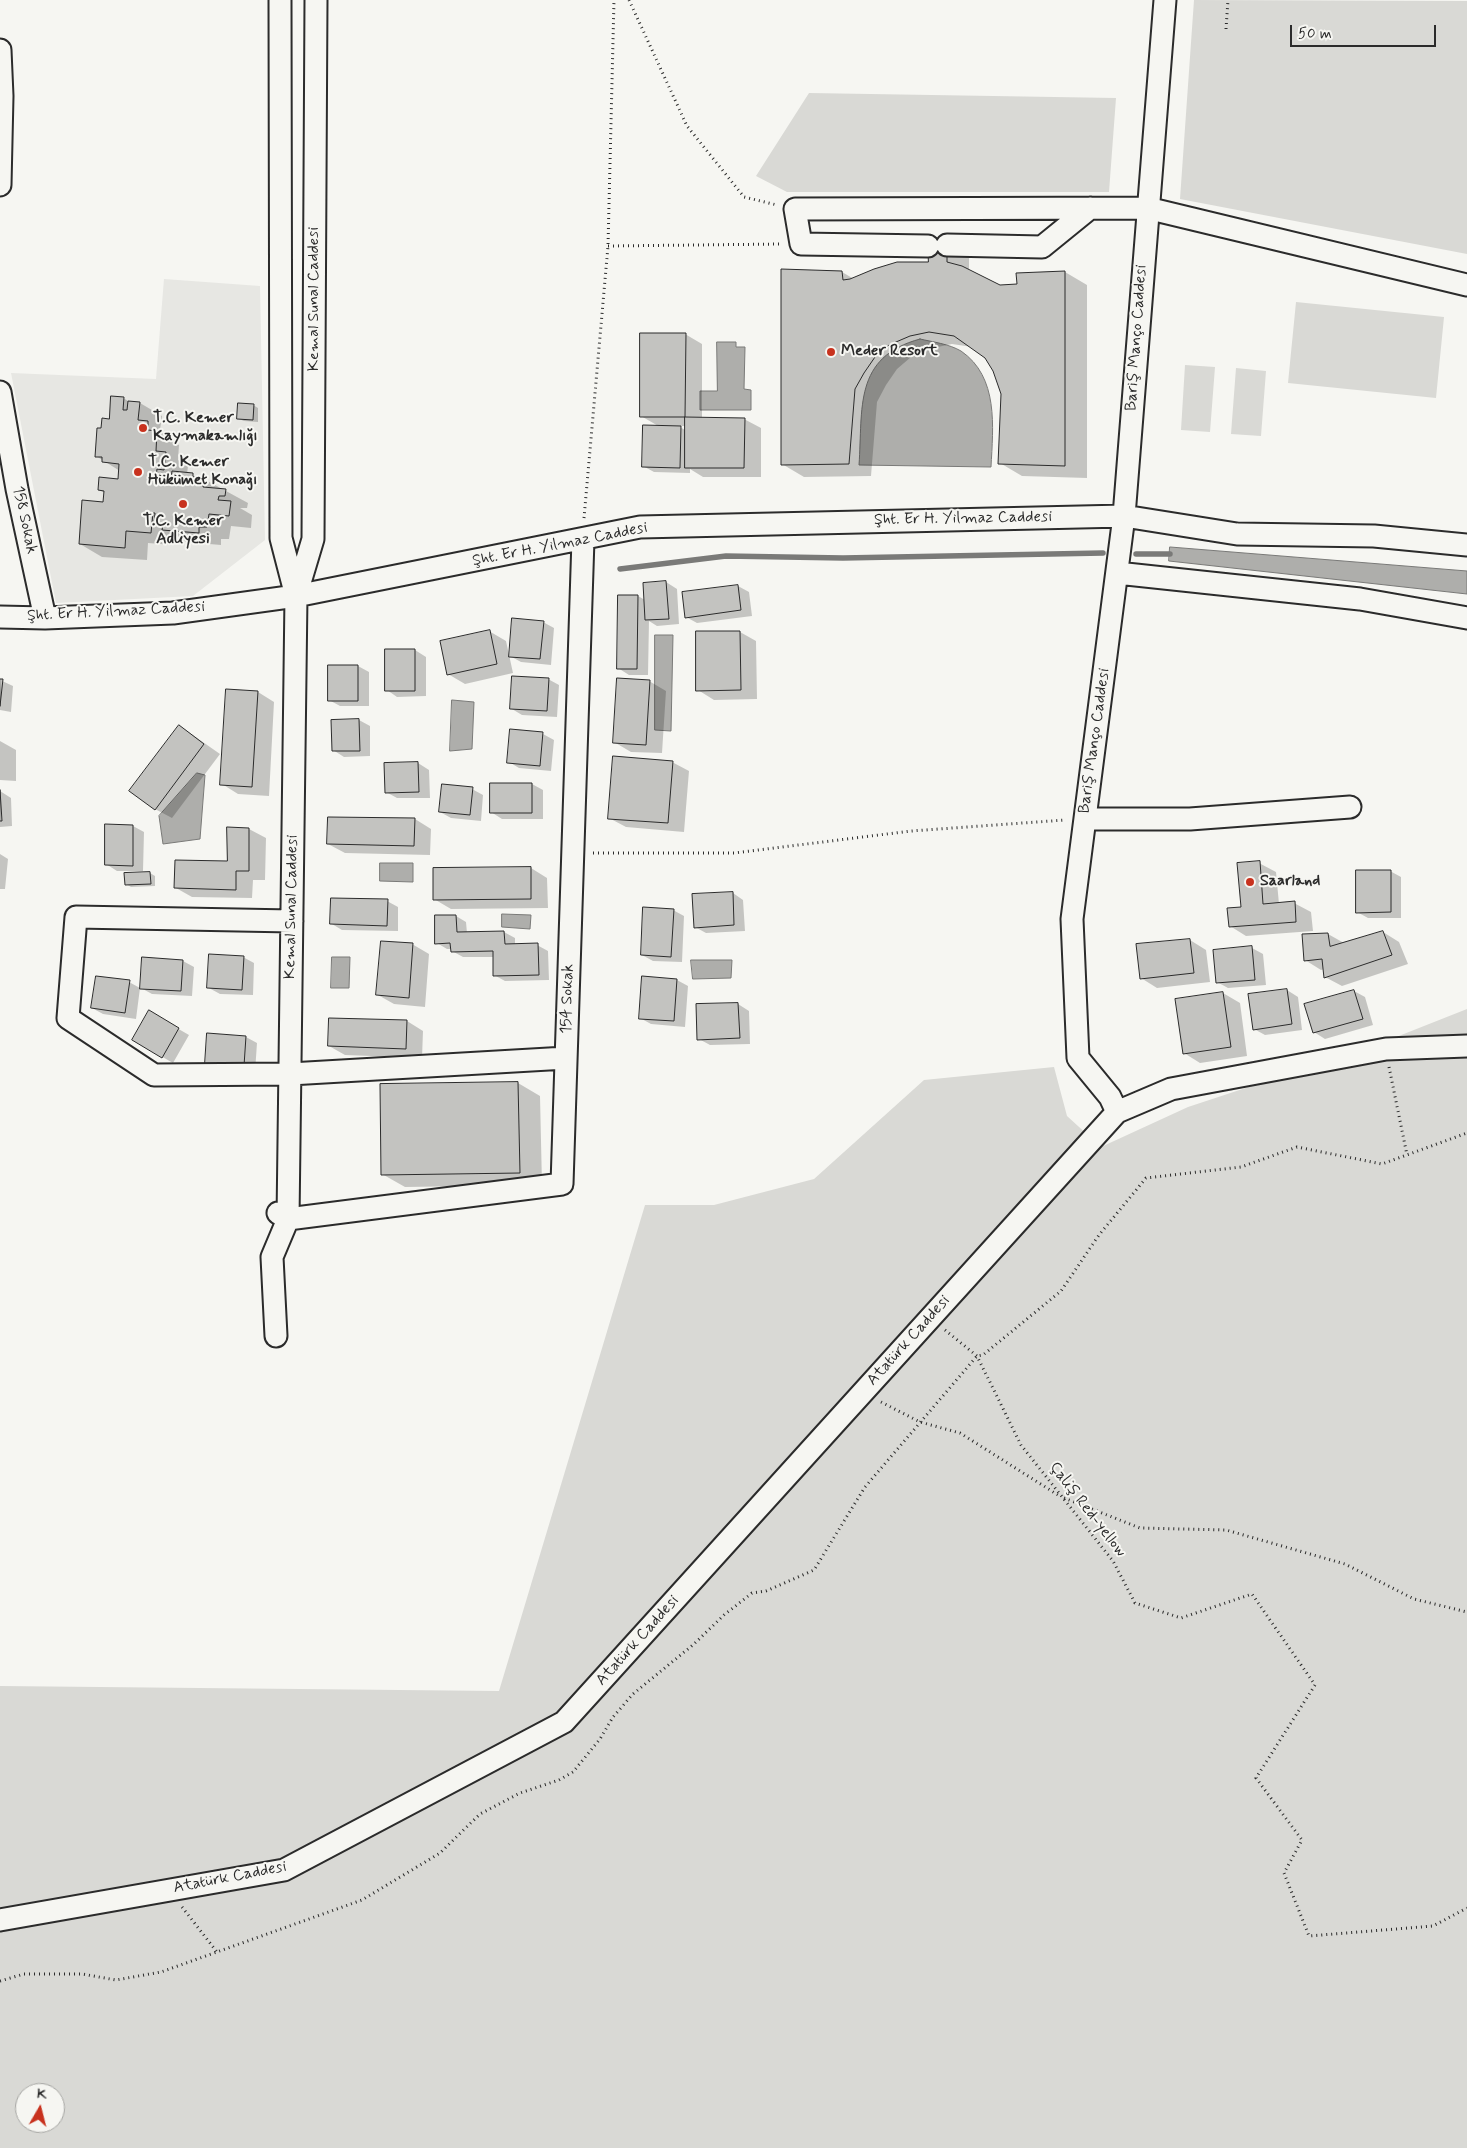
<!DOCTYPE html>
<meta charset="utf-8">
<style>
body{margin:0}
#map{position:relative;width:1467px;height:2148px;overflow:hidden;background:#f6f6f2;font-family:Mynerve,sans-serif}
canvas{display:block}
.north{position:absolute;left:15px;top:2083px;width:50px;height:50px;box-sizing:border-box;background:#f6f6f2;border:1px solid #a5a5a2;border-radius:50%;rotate:8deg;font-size:14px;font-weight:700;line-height:20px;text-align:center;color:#2b2b2b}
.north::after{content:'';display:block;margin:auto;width:18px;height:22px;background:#c8321e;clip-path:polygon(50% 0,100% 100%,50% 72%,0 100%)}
.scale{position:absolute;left:1290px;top:25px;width:146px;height:22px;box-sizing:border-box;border:2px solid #2b2b2b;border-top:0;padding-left:6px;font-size:15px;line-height:18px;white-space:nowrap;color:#2b2b2b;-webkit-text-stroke:4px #f6f6f2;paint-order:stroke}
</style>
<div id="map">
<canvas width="1467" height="2148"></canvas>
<div class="north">K</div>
<div class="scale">50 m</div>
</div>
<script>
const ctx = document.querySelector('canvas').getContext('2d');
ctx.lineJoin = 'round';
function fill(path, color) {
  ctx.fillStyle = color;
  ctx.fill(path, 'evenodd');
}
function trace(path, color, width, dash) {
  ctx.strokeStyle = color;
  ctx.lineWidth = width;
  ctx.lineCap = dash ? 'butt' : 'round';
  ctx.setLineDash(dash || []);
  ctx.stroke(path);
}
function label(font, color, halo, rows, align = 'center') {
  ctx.font = font + ' Mynerve,sans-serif';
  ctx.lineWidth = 4;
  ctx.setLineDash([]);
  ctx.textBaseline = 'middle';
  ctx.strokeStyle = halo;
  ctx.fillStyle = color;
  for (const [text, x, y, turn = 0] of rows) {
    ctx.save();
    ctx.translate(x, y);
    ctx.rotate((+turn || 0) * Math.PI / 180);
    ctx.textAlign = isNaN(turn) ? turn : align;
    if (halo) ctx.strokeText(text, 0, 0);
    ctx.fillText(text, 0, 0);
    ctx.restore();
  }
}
fill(new Path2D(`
 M164,279L260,286L265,540L193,596L56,603L11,373L156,379Z`), '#e7e7e3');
fill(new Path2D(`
 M1194,0L1467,1V254L1180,199Z
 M809,93L1116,98L1109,192H787L756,176Z
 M1296,302L1444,317L1436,398L1288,383Z
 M1185,365L1215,367L1210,432L1181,430Z
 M1236,368L1266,371L1261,436L1231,434Z
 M1467,1009V2148H0V1686L499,1691L645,1205H714L814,1179L924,1080L1054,1067L1067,1116L1101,1147L1188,1107L1376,1045ZM25,2093H55V2123H25Z`), '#d9d9d5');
const water = new Path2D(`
 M920,339C933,342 949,344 961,351C999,377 993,427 991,467L859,465C863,408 853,357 920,339Z
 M717,342H736V347H745L744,389L751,390V410H700V391H717Z
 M1170,547L1467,571V594L1169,561Z
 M655,635H673L671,731L655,730Z
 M452,700L474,702L472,749L450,751Z
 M197,773L205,775L200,839L163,844L159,816Z
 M380,863H413V882L380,881Z
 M502,914L531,915L530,929L502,927Z
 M332,957H350L349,988H331Z
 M691,960H732L731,978L693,979Z`);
fill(water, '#aeaeab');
trace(water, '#7a7a78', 1);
fill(new Path2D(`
 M929,242L969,256V271L1000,286H1019L1018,275L1065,272L1087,285V478L1022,476L1000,463L1002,394L994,370L986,357L972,347L952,344L933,348L911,357L897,369L886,385L877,402L871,476L804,477L782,464L842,272L854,279L929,263Z
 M685,334L702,344V418L744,419L761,428V477H703L690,469V473L654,472L643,466L660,427L641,416ZM678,426H687V431Z
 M123,398L130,402L140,403L162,416L160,430L170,435V440L179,445L178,460L188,466L187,474L204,479L248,503L247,508H240L252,515L251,528L231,526L229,539H221V545L186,542L174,535L173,545L148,543L147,560L102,557L80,544L104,503L105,493L99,490L119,480L120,471L96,456L102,429L110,420Z
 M253,405L258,408V422L244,421L239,419Z
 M666,582L677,589L679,624L657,626L649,621L648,675H629L618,668L619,596H638L645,600Z
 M738,586L749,592L752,616L697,623L686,617Z
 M543,622L554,628L551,665L521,662L510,656Z
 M489,631L506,641L513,673L465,684L448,674Z
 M740,632L756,641L757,699L714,700L698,690Z
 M415,650L426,657V696L397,697L387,690Z
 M330,666H358L369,672V706H340L329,700Z
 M548,679L559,685L557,717L522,715L512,709Z
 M0,680L13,686L11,712L0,710Z
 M649,681L666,691L662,753L631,752L614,742Z
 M258,692L274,702L269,796L238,794L222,784Z
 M359,720L370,726V756L344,757L333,750Z
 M180,726L220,754L172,818L155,809Z
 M512,730L543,734L554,740L551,771L519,768L509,762Z
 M0,741L16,750V781L0,780Z
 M672,762L689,771L684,832L626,827L609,818Z
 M418,763L429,770L430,798H397L386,792Z
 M532,784L543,790V819H502L491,812Z
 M472,789L483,795L481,821L451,818L440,812Z
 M0,791L11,798L12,826L0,827Z
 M415,819L431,829L430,855L345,853L328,844Z
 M107,825L133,826L144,832L143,871H117L106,864Z
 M249,829L266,838L265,880H253L252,898L192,897L176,888L228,863Z
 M0,854L8,859L5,889H0Z
 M1259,863L1276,872L1279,904L1294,903L1311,912L1313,931L1246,936L1230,926L1242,908Z
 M531,868L547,878L548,908L451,909L434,899Z
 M1390,871L1401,877V918H1368L1357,912Z
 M150,873L155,876V886L131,887L126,884Z
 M733,893L743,900L745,931L706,933L695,927Z
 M387,901L398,907V931L342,930L332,924Z
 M673,910L684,916L682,962L653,961L642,955Z
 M456,916L466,922L467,933L504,932L515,938V945H537L548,951L549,980L505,981L494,975V957H463L452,951V949H447L437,943Z
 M1383,932L1399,942L1408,964L1342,986L1325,977V969L1321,970L1305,960L1328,934L1344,943Z
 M1190,940L1206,950L1210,982L1157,988L1141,978Z
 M412,944L429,954L425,1007L394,1004L378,995Z
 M1252,948L1263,954L1266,985L1228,988L1217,982L1214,951Z
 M243,957L254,963L253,995L220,994L209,988Z
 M183,961L194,967L192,996L152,994L141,988Z
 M643,977L677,980L688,986L685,1027L651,1024L640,1018Z
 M129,982L140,988L136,1019L103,1014L92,1008Z
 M1287,990L1298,997L1302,1030L1265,1035L1254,1029Z
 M1354,991L1365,997L1373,1025L1325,1039L1314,1032Z
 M1223,993L1240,1003L1247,1056L1200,1063L1184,1053Z
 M738,1004L749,1011L750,1044L710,1045L699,1039Z
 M149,1012L189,1035L173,1063L133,1040Z
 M407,1021L423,1031L422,1058L345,1055L329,1046Z
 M208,1034L246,1037L257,1043L255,1072L217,1069Z
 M518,1083L540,1096L542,1185L405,1187L382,1174Z`), '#0003');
trace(new Path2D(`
 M1136,554H1170
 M620,569L726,556L843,558L1103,553`), '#7a7a78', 5.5);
const building = new Path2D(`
 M928,241L947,242V262L962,266L1000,285L1017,284L1016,273L1065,271V466L998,464L1001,394L993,371L985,358L954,336L929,332L910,336L889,345L875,357L864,373L855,389L849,464L781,465V269L842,271L843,280L850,279L874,269L897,262H928Z
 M640,333H686L685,417H640Z
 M111,396L124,397L123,410H127L128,401L140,402L138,420L148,421V430L157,431L156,451L166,452L164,470L157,469L156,477L171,479L172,471L193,473V477L204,478L203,487L226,489L225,496H219L218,500L231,501L229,516L209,514L207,527H199V533L162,530L163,525L154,524L155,513H153L151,533L126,531L125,548L79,544L82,500L103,502L104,491L98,490L99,477L118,479L119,464L102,462V457H95L97,428H101L102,418L109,419Z
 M238,403L254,404L253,420L237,419Z
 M685,417L745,418L744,468H685Z
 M643,425L681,426L680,468L642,467Z
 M666,581L669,619L645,620L643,583Z
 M738,585L741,610L685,618L682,592Z
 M618,595H638L637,669H617Z
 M512,618L544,621L540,659L509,657Z
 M490,630L497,664L447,675L440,641Z
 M696,631H740L741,690L696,691Z
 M385,649H415V691H385Z
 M328,665H358V701H328Z
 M512,676L549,678L547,711L510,709Z
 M617,678L650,680L646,745L613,743Z
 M0,679H3L0,706Z
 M226,689L258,691L252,787L220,785Z
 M359,719L360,751H332L331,720Z
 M179,725L204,744L155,810L129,791Z
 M510,729L543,732L540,766L507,763Z
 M613,756L673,761L668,823L608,819Z
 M418,762L419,792L385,793L384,763Z
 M490,783H532V813H490Z
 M442,784L473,787L470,815L439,812Z
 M0,790L2,821H0Z
 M328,817L415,818L414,846L327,844Z
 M105,824L133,825V866L105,865Z
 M227,827L249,828V871H236V890L174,888L175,860L227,861Z
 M1260,861L1263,904L1295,901L1296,922L1229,927L1227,908L1241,907L1237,863Z
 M531,867V899L433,900V868Z
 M1356,870H1391V912L1356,913Z
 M150,872L151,884L125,885L124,873Z
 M733,892L734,925L694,928L692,894Z
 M331,898L388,899L387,926L330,924Z
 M643,907L674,909L671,957L641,955Z
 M435,915H456L457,932L504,931L505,944L538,943L539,975L493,976V951L451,952L450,943L435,944Z
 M1383,931L1392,955L1324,978L1322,959L1304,961L1302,934L1328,933L1330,946Z
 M1190,939L1194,973L1140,979L1136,944Z
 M381,941L413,943L409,998L376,995Z
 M1252,946L1255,980L1216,983L1213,950Z
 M209,954L244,956L242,990L207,988Z
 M142,957L183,960L181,991L140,989Z
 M96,976L130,980L125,1013L91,1008Z
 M642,976L677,979L674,1021L639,1019Z
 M1287,989L1292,1024L1253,1030L1248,994Z
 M1354,990L1363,1019L1313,1033L1304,1004Z
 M1223,992L1231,1047L1183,1054L1175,999Z
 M738,1003L740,1038L697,1040L696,1004Z
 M149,1010L179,1028L162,1058L132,1040Z
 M329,1018L407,1020L406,1049L328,1046Z
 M207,1033L246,1036L244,1066L205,1064Z
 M518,1082L520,1173L381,1175L380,1084Z`);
fill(building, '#c3c3c0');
trace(building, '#2b2b2b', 1);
const minor = new Path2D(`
 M280,0L281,538L296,596
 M316,0L313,539L296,596L288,1219L562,1184L583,539
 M1165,0L1124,516L1072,919L1078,1058L1110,1097L1117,1112L1171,1089L1386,1049L1467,1046
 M0,50L2,96L0,185
 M947,245L1042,247L1090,208
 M928,246L801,244L795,209L1147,208L1467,285
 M0,392L17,489L45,618
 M1117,573L1360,599L1467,618
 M0,617L45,618L173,613L296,596L640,527L1124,516L1237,534L1374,536L1467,545
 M1085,819H1190L1350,807
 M292,921L76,917L68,1018L154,1075L290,1074L566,1058
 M276,1336L272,1257L288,1219L278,1213
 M0,1920L284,1870L564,1722L1117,1112`);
trace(minor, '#2b2b2b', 25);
trace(new Path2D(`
 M629,0L687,126L744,197L777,205
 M1226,29L1228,0
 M608,246L782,244
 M584,518L608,246L614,0
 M593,853H734L911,831L1065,820
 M1389,1067L1407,1155
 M945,1330L977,1356L1021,1445L1113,1561L1135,1603L1181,1618L1252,1594L1315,1685L1256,1778L1302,1840L1284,1873L1309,1936L1433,1926L1467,1908
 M881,1402L920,1422L960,1433L1058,1495
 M1064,1498L1140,1528L1226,1530L1345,1564L1414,1599L1467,1612
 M182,1907L217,1952
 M0,1981L24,1974H82L116,1980L161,1972L362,1900L440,1853L480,1814L520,1793L559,1780L573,1772L600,1739L613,1717L633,1694L694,1644L724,1615L752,1593L766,1591L814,1570L865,1487L977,1356L983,1355L1061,1291L1099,1235L1146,1178L1241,1167L1297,1147L1382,1164L1467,1133`), '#2b2b2b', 3, [1, 4]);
trace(minor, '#f6f6f2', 21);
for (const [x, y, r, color] of [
 [831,352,5,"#c8321e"],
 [143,428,5,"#c8321e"],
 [138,472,5,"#c8321e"],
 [183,504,5,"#c8321e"],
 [1250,882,5,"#c8321e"]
]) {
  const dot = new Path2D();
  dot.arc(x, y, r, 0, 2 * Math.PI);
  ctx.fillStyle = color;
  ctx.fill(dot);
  trace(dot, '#f6f6f2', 2);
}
label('16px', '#2b2b2b', '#f6f6f2', [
 ["Kemal Sunal Caddesi",315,299,-90],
 ["Bariş Manço Caddesi",1137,338,-86],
 ["Şht. Er H. Yilmaz Caddesi",963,519,-1],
 ["158 Sokak",24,520,78],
 ["Şht. Er H. Yilmaz Caddesi",560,545,-11],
 ["Şht. Er H. Yilmaz Caddesi",116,612,-3],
 ["Bariş Manço Caddesi",1095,741,-82],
 ["Kemal Sunal Caddesi",292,907,-89],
 ["154 Sokak",568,999,-88],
 ["Atatürk Caddesi",909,1341,-48],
 ["Çaliş Red-yellow",1087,1510,52],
 ["Atatürk Caddesi",638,1641,-48],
 ["Atatürk Caddesi",230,1878,-11]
]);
label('bold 16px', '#2b2b2b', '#f6f6f2', [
 ["Meder Resort",841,352],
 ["T.C. Kemer",153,419],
 ["Kaymakamlığı",153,437],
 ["T.C. Kemer",148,463],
 ["Hükümet Konağı",148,481],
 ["T.C. Kemer",183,522,"center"],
 ["Adliyesi",183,540,"center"],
 ["Saarland",1260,882]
], 'left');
</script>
